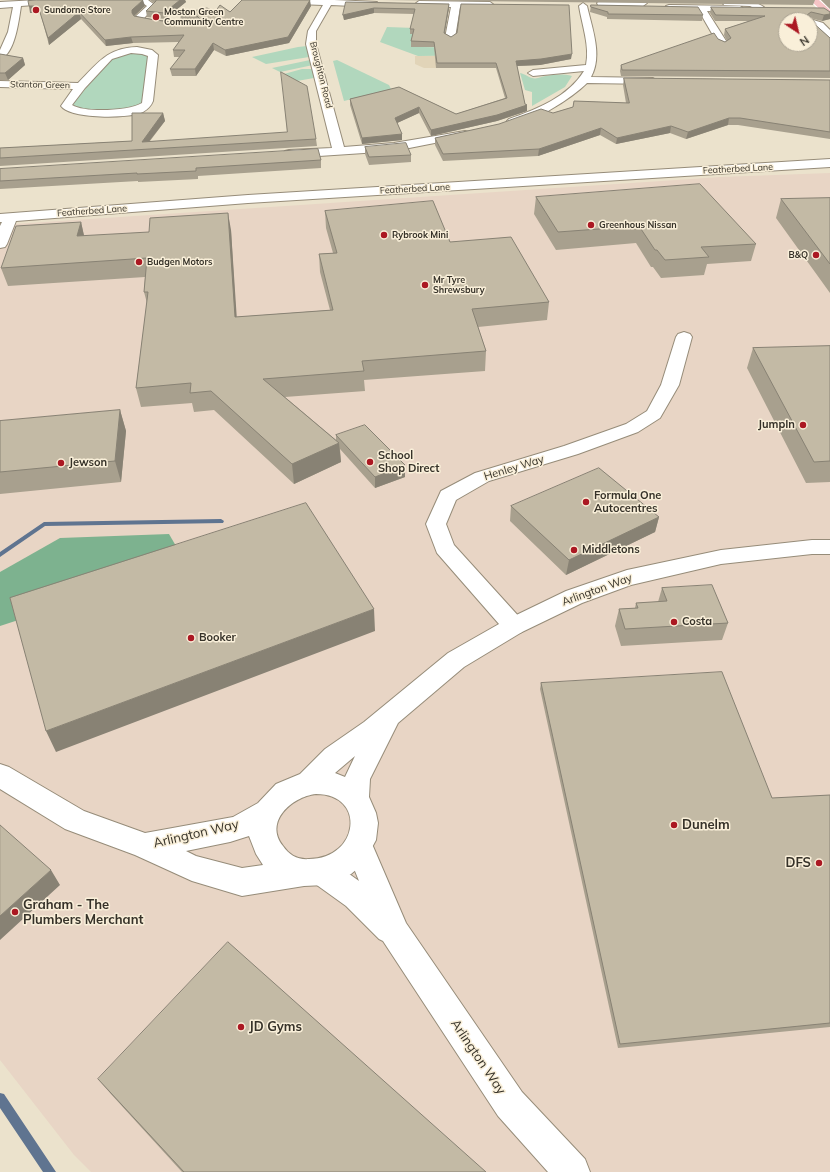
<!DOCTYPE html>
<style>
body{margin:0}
#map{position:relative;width:830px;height:1172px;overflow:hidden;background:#ebe2cc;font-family:Mulish,sans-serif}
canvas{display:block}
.north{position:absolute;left:778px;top:12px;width:40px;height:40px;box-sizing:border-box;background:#f9efd9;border:1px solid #aba393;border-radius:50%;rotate:145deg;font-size:11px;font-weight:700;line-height:16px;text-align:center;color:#363229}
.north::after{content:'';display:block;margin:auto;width:14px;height:18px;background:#ab1822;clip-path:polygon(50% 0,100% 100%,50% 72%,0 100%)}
</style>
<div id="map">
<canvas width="830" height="1172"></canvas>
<div class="north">N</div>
</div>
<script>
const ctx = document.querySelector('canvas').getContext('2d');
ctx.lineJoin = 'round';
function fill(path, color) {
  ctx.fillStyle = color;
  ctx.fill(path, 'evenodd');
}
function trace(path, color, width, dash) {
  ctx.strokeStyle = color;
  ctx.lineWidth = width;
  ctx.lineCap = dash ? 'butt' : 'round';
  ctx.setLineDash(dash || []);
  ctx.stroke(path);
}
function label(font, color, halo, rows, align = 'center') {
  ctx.font = font + ' Mulish,sans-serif';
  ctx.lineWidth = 3;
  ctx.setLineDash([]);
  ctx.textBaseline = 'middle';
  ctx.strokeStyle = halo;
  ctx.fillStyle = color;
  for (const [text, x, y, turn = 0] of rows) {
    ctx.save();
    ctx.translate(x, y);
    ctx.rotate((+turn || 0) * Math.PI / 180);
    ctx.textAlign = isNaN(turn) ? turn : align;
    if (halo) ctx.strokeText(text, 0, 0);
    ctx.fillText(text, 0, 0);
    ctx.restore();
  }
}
fill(new Path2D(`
 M830,173V1172H91L74,1155L0,1060V225L721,177Z`), '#e8d5c5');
fill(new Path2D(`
 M489,55L490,68H424L415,64V56Z`), '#e1d4b8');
fill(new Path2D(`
 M387,27L415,28L411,34H414L423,47L473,48L489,55L418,56L380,42Z
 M307,46L309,57L266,64L252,57L298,47Z
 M140,52L149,56L143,104C124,111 92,114 73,106L74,102L113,57L122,54Z
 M310,60L313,65L280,72L272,68Z
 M337,60L389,85L391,89L344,101L333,61Z
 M302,69H312L314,78L297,81L284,74Z
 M520,73C526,74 531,80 538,78C548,75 561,73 572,76L565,87L532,106V92L525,90Z`), '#b1d7bd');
fill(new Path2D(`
 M169,534L187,565L0,626V572L60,538Z`), '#7db28f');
fill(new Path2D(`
 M221,519L224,521L223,523L45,526L0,557V552L44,522Z
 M0,1093L4,1094L56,1172H43L0,1108Z`), '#5f7490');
const minor = new Path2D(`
 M38,0H79L75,2L21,6C19,19 15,55 0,59V50L8,32L13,7L0,8V2Z
 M138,0H148L156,6L143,19L168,22L169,24L168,26C158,28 140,27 134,19L135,17L147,6Z
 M242,0H334L377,2L378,4L374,7L331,5L316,31V44L344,147L394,143L465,131L469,132L471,134L469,136L465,137L394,151L289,158L285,157L283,154L285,151L289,150L332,148L306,44L308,31L323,5L246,2Z
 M601,0H643L647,3L643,6L598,5L597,3Z
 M727,0C740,0 757,0 766,9L762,12L750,6L724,5L723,3Z
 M419,1L490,2L494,5L490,8L460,7L455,38L450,41L445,38L451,7L416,6L415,4Z
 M583,3L587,6C592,28 603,56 591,77L653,78L658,81L653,84L587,83C574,96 528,128 509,123L507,121L509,119C537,109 568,97 584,71L533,76L528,73L533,70L586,65C590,46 582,25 579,6Z
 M669,5L740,6L744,9L740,12L707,11L728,44L723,47L718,44L699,11L666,10L665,8L666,6Z
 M810,19L823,23L830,30V38C822,35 820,28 810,25V20H807Z
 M137,47L152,50L158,55L153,101C151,106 148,109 143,112C129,119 70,119 61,106L73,89L0,87V81L78,83C98,63 107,48 137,47ZM131,53L142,54L148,56L142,103C129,111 85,113 72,105L85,88L112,59Z
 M684,332L690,334L692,337L679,385L660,418L638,432L578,454L489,481L456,500L446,524L454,545L522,620L525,626L522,632L514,635L506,632L437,553L426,524L441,491L475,473L564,446L626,424L647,411L661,385L676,337L678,334Z
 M359,833L369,837L406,923L522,1092L585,1159L590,1172H548L498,1116L383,941L379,939L346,906L314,883L310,873L314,863L324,860L334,863L359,881L345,846L349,837Z`);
const tertiary = new Path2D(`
 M830,159V167L248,203L16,221L7,244L5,247L0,248V226L2,222H0V214L248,195Z
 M812,540H830V554H812L721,564L631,585L582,603L522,632L464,667L398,723L370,779L369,797L376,813L378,823L376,840L363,864L351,874L325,885L304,886L242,896L192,881L135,855L65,829L0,789V764L9,767L84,811L145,833L233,817L258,803L276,784L300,774L325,749L364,722L448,653L506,620L566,591L627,570L721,550ZM355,756L345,777L335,773ZM316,794C367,794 359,859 309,859C298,860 289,855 283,846C264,822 291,797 316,794ZM249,836L256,854L263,865L242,868L196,856L186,851L230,842Z`);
const primary = new Path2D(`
 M810,0H819L830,10V17L827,16Z`);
trace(minor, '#968c79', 2);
trace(tertiary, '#968c79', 2);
trace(primary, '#fff', 2);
fill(minor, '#fff');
fill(tertiary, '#fff');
fill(primary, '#f6c4c5');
fill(new Path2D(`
 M37,0L145,6L134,16L155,20L196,25L198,23L181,21L180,14L215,12H230L311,6L289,43L226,56L214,50L196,76H172L170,69L180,57H174L173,50L179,42L133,43L106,46L81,19L49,45L40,12L30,13Z
 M150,0H185L186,2L165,19L147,17L146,11L154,3Z
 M382,0H815L813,5Z
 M821,0H830V9Z
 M346,2L449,4V8L444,33L451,37L571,59L540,65L517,66L525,104L527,105V111L497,121L431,136L419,113L397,123L402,134V140L362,144L350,105V99L399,87L456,114L505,98L496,68H436L434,47H411V41L413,34H410V29L414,14L374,13L344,20L343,15Z
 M591,5L703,15L702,21L607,19V17L590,12Z
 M711,7L830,12V19L822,21L810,18V20L830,38V78L621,76L620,71L621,65L718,39L725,42L727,41L724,35L725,29L749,21H715L710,13Z
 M0,54L23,58L25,65L8,80H0Z
 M624,78L830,80V139L738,125H728L686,139L670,133L616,144L600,135L538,156L443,161L435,145V138L553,113L573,107L574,101L626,103L623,85Z
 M163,113L165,121L150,141L316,139L317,146L0,166V148L132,141Z
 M365,147L411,155V162L369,165L365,154Z
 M321,160V168L198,176V179L138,182V181L0,189V169Z
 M536,197L756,244L751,261L707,264L704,275L661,278L653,267H651L636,243L556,250L534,214Z
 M830,198V293L776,218L781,199Z
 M325,211L450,242L549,302L547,320L478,327L486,351L485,371L364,380L365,391L285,397L336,440V435L405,465V477L375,488L340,449L341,462L294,484L214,410L194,412L192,403L141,407L136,388L147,303L144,292L145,277L8,286L1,268L81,222L84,236L231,230L236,317L330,310L320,272L319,254L333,253L326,228Z
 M830,346V482L806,483L747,368L753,348Z
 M120,410L126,431L121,482L0,494V421Z
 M511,506L659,517L655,532L566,575L510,521Z
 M662,588L728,623L722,640L621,646L615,626L619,609L635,608L636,603L658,602Z
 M541,683L772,798L830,795V1027L618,1048L540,689Z
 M98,1079L486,1172H182L110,1093Z`), '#a8a08e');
fill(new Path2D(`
 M143,0L145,6L134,16L132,13V10Z
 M180,0H185L186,2L165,19L164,13Z
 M310,0L311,6L289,43L226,56L225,50Z
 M449,4V8L444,38V33Z
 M29,6H38L40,12L30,13Z
 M374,8V13L344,20L343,15Z
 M79,12L81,19L49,45L48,38Z
 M830,14V19L822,21L824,15Z
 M131,37L133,43L106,46L105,40Z
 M213,43L214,50L196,76L195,69Z
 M572,54L571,59L540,65L516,66V61Z
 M23,58L25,65L8,80L5,73Z
 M527,105V111L497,121L431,136V130Z
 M419,107V113L395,124V118Z
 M163,113L165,121L143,149L142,142Z
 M729,118L728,125L686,139L688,132Z
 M671,126L670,133L616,144L617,138Z
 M601,128L600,135L538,156L539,149Z
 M402,134V140L362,144V138Z
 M228,213L231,230L238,336L235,317Z
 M81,222L85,240L77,236Z
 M120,410L126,431L121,482L115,461Z
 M339,443L341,462L294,484L292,464Z
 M405,465V477L375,488V477Z
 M659,517L655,532L566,575L569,560Z
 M374,609L375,631L56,752L46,731Z
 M51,870L60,885L0,940V916Z`), '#888274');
const building = new Path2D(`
 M37,0H143L132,10V13L134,16L155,20L196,25L202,21L197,16L180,14L207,8L215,12L220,5L230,12L242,0H310L288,37L225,50L213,43L195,69H170L185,50H173L184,35L131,37L105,40L79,12L48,38L38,6H29L28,1Z
 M156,0H180L164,13L146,11L156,1Z
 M346,2L449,4L444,33L451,37L457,33L461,4L569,5L572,54L541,59L516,61L525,104L527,105L497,115L431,130L419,107L395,118L402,134L362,138L350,99L399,87L456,114L507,98L496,63H437L434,42L411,41L414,29H410L415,9L374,8L343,15Z
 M591,5L698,7L703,15L608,14V12L591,7Z
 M711,7L824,8L830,12V14L824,15L811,12L807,15L810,16V20L830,38V71L622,70L621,65L714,33L718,39L725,42L731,38L725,29L765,16L716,15ZM786,20H810V44H786Z
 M0,54L23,58L5,73H0Z
 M281,72L307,86L316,139L0,158V148L132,141V113H163L142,142L287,132Z
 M624,78L830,80V132L740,118H729L688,132L671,126L617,138L601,128L539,149L443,154L435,138L499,124L541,109L553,113L573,107L574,101L629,103Z
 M406,143L411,155L369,157L365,147Z
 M318,149L321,160L196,168V171L137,174V173L0,181V169Z
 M700,184L756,244L701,247L709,257L665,260L657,250H655L639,226L558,232L536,197Z
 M830,198V264L781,199Z
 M433,201L450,242L511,237L549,302L472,309L486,351L362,361L364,371L263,379L339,443L292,464L211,391L190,393L191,383L136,388L148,292H144L147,258L1,268L16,226L81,222L77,236L149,232L150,218L228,213L235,317L333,310L319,254L337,253L325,211Z
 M830,346V461L814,462L753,348Z
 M120,410L115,461L0,472V421Z
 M365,425L405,465L375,477L336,435Z
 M599,468L659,517L569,560L511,506Z
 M306,503L374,609L46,731L10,598Z
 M712,585L728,623L625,629L619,609L638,608L636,603L667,601L662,588Z
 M722,672L772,798L830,795V1023L620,1044L541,683Z
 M0,825L51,870L0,916Z
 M228,942L486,1172H184L98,1079Z`);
fill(building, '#c3baa5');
trace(building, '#888274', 1);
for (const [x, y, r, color] of [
 [36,10,4,"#ab1822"],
 [156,17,4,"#ab1822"],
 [591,225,4,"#ab1822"],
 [384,235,4,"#ab1822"],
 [816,255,4,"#ab1822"],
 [139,262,4,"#ab1822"],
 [425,285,4,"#ab1822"],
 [803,425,4,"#ab1822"],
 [370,462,4,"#ab1822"],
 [61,463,4,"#ab1822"],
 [586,502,4,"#ab1822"],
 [574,550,4,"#ab1822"],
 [674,622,4,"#ab1822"],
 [191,638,4,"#ab1822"],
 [674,825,4,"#ab1822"],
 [819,863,4,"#ab1822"],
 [15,912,4,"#ab1822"],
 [241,1027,4,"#ab1822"]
]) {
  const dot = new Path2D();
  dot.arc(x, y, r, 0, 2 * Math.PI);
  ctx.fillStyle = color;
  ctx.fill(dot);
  trace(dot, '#f9efd9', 1.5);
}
label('bold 9px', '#363229', '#f9efd9', [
 ["Sundorne Store",44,10],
 ["Moston Green",164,12],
 ["Community Centre",164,22],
 ["Greenhous Nissan",599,225],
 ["Rybrook Mini",392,235],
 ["B&Q",808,255,"right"],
 ["Budgen Motors",147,262],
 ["Mr Tyre",433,280],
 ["Shrewsbury",433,290]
], 'left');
label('9px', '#363229', '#f9efd9', [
 ["Broughton Road",321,75,76],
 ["Stanton Green",40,85,1],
 ["Featherbed Lane",738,169,-3],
 ["Featherbed Lane",415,189,-3],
 ["Featherbed Lane",92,211,-4]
]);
label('bold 11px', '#363229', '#f9efd9', [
 ["JumpIn",795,425,"right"],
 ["School",378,456],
 ["Shop Direct",378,469],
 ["Jewson",69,463],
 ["Formula One",594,496],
 ["Autocentres",594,509],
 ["Middletons",582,550],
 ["Costa",682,622],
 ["Booker",199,638]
], 'left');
label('11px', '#363229', '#f9efd9', [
 ["Henley Way",514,468,-17],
 ["Arlington Way",597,590,-20]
]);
label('bold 13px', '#363229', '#f9efd9', [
 ["Dunelm",682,825],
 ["DFS",811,863,"right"],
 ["Graham - The",23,905],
 ["Plumbers Merchant",23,920],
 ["JD Gyms",249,1027]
], 'left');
label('13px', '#363229', '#f9efd9', [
 ["Arlington Way",196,834,-13],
 ["Arlington Way",478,1057,56]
]);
</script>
